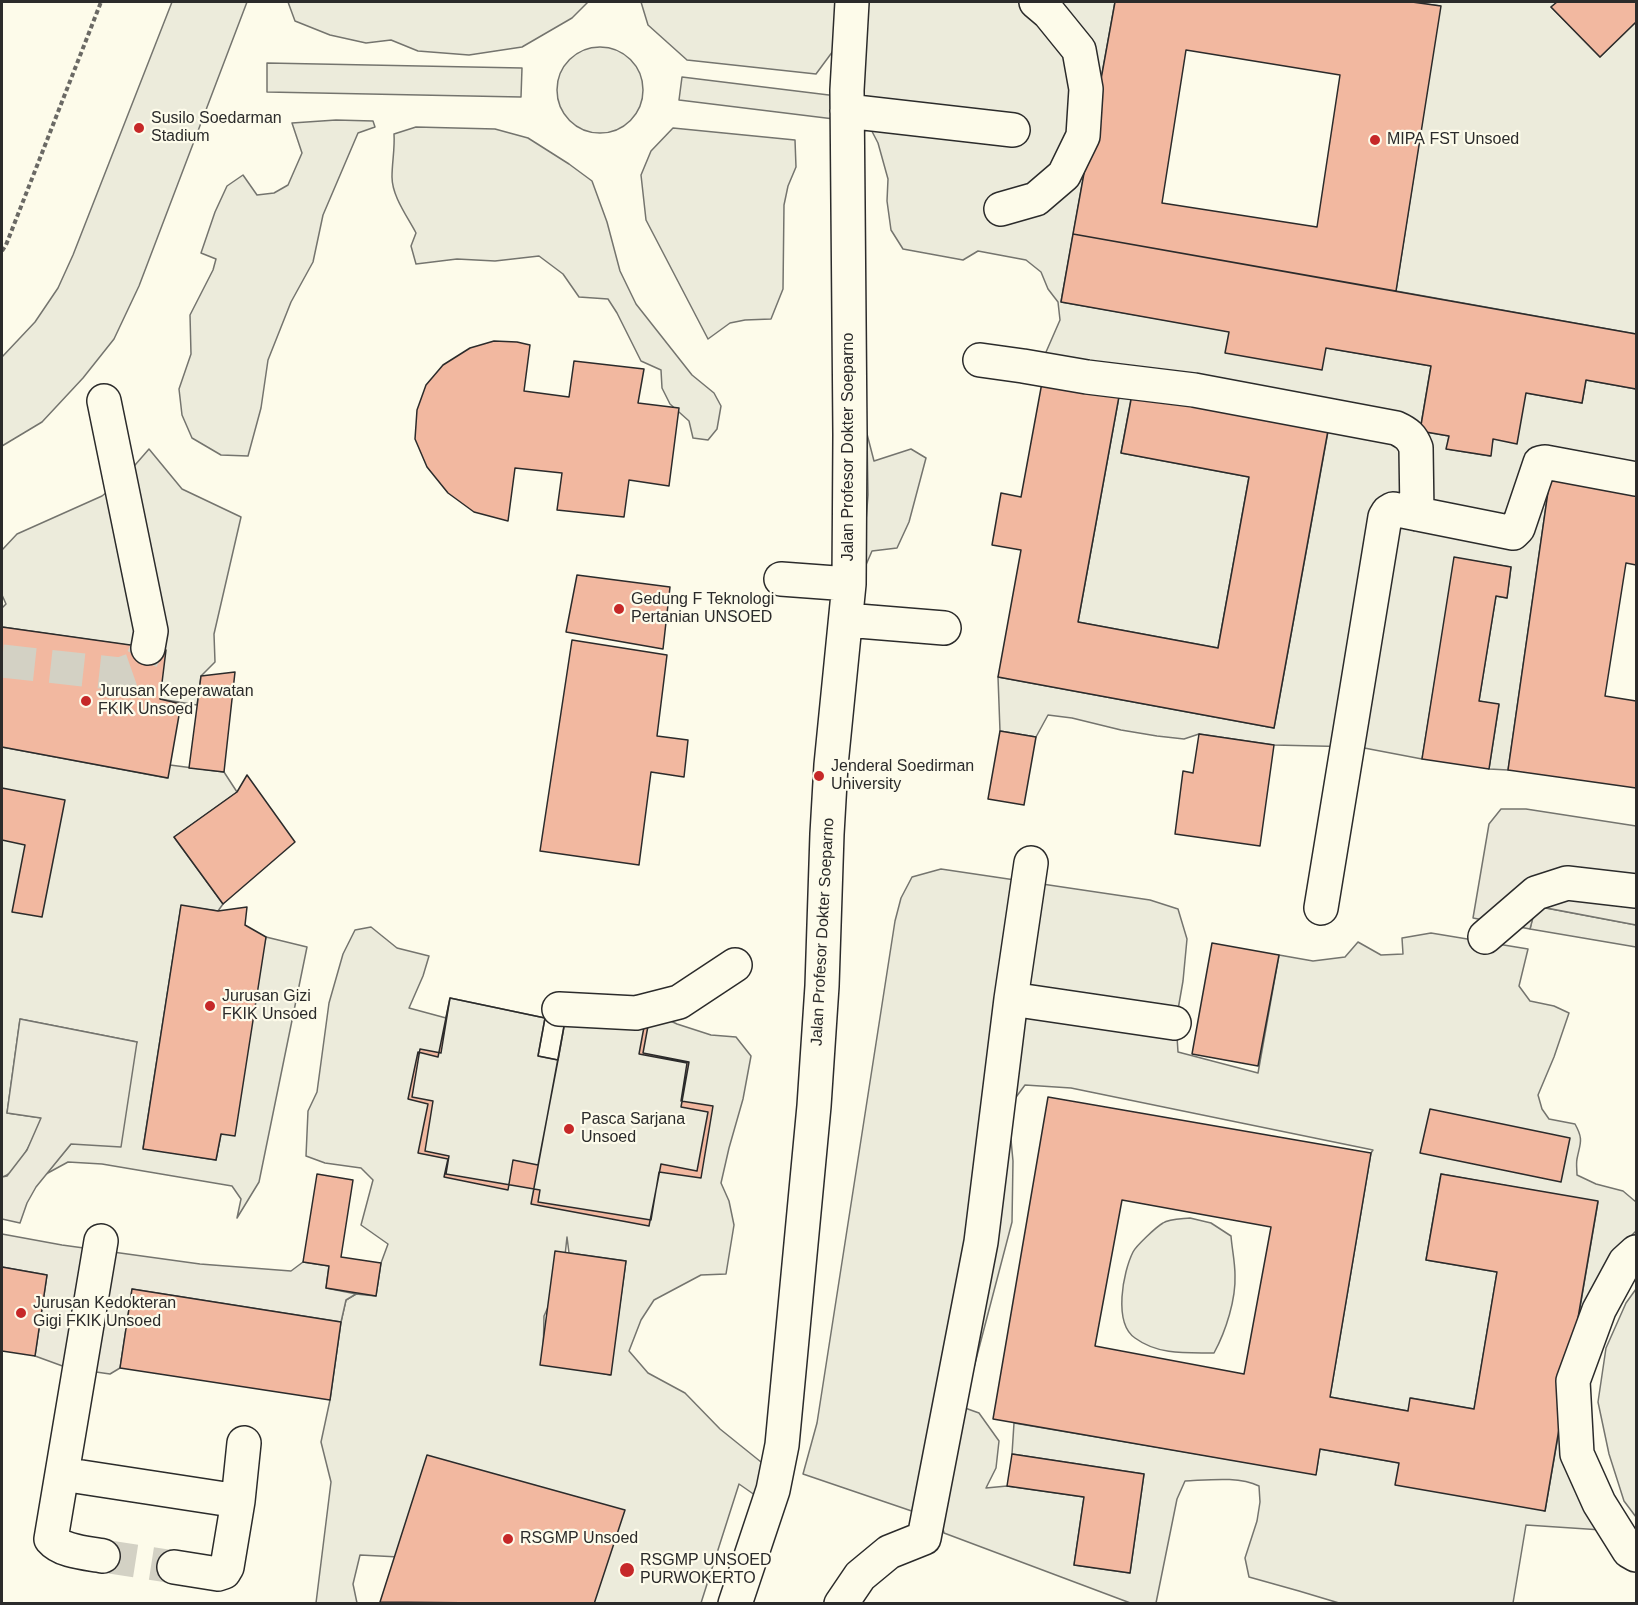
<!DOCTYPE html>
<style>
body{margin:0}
#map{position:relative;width:1638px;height:1605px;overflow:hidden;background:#fdfbea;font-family:Arial,sans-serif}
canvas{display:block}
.frame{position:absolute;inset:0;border:3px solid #2b2b2b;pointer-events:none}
</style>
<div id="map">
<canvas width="1638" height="1605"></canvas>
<div class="frame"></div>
</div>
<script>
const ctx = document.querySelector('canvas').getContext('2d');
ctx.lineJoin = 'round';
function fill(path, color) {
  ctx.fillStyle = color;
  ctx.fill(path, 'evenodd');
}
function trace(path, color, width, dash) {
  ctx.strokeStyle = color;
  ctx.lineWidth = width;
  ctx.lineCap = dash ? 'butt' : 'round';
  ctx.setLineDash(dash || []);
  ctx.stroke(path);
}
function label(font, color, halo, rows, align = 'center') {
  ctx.font = font + ' Arial,sans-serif';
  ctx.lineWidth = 4.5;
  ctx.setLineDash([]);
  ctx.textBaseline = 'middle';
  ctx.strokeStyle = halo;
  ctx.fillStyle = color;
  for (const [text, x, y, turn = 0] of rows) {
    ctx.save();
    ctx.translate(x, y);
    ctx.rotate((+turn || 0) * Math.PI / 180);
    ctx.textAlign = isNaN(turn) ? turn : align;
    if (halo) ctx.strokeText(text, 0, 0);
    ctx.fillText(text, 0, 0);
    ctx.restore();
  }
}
const green = new Path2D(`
 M172,2H247L139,286L114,339L83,378L42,422L2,446V357L35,322L58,288L73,255Z
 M288,2H588L572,18L522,47L469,55L418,51L391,40L366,43L330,35L295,21Z
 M641,2H840V9L833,51L816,74L687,60L648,25Z
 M863,2H1115L1061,302L1431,366L1420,431L1449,436L1447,449L1490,456L1493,439L1526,393L1582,403L1586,380L1636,389V486L1551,471L1508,770L1489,769L1499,705L1479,701L1496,596L1507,598L1511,567L1455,558L1422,759L1359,747L1274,745L1199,734L1184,739L1157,736L1121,730L1072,718L1048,715L1036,737L1000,731L998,677L1274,728L1329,426L1133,389L1121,453L1249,477L1218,648L1078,622L1120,391L1036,375L1060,320L1058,302L1048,289L1041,272L1026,260L978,251L963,260L903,249L891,230L887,201L888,179L878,143L862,112Z
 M1412,2H1557L1551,7L1600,57L1636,22V334L1396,291L1440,6Z
 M557 90a43 43 0 1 1 86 0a43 43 0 1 1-86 0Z
 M267,63L522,68L521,97L267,92Z
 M682,77L837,96L834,119L679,100Z
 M336,120L373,121L375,127L358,133L323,215L313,262L291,302L268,360L261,408L248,456L221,455L192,438L182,415L179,389L191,354L190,315L213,270L216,259L201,253L215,212L227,186L243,175L257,195L274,193L288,185L302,153L292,123Z
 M416,127L495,129L528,138L569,164L592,181L607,222L620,271L636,304L692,375L714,393L721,406L717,429L708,440L693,438L689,421L670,404L662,388L661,370L641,361L617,313L608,299L579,297L563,274L539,256L495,261L457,259L416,264L411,246L416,233C407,216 392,196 392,177C392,162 395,149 394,134Z
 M673,128L795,140L796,167L788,186L784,205L783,289L771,319L745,320L730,323L708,339L646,220L641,175L651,151Z
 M867,434L874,461L911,449L926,458L909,522L897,548L872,551L862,574L868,495Z
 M149,449L182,489L241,517L214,634L215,662L201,676L197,705L160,699L148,648L2,627V608L6,604L2,595V550L17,534L102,496L122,480Z
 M2,747L167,778L170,765L224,772L237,792L174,837L223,904L218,911L181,906L143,1148L216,1160L221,1134L266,937L307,947L259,1182L237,1218L241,1199L232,1186L102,1164L68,1162L46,1174L71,1144L137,1042L20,1019L7,1113L42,1118C35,1134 19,1173 2,1177Z
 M941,869L1150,900L1178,909L1187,939L1183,981L1176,1021L1178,1052L1258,1073L1279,955L1313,961L1345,957L1358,942L1381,955L1403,954L1402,938L1431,933L1528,949L1519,986L1530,1001L1554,1006L1569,1013L1554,1057L1538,1095L1542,1109L1549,1119L1575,1124C1584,1140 1580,1143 1577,1159C1576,1164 1577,1170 1577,1175L1596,1184L1623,1191L1636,1202V1231L1622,1245L1577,1325L1598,1202L1441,1174L1426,1260L1497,1272L1474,1409L1411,1398L1408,1411L1330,1397L1371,1153L1373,1150L1071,1088L1025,1085L1008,1108L1013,1161L1012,1222L973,1371L965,1408L979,1413L999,1441L996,1468L986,1488L1007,1486L1084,1497L1074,1565L1130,1573L1144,1474L1012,1454L1014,1423L1316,1474L1320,1449L1399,1463L1545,1511L1565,1396L1602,1530L1526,1525L1513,1603H1339L1299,1591L1249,1577L1245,1558L1257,1521L1260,1502L1259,1486C1238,1476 1209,1480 1185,1481L1177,1499L1156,1603L1133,1604L944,1533L941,1521L803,1474L817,1423L895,921L901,898L912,877Z
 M1535,906L1636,925V947L1530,929Z
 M371,927L397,948L429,956L423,976L409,1008L446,1018L450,998L545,1018L538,1056L558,1060L567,1010L656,1014L677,1024L711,1035L736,1037L751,1056L743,1099L729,1148L721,1183L729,1201L734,1225L726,1274L701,1275L654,1300L641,1320L629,1351L648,1373L685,1393L720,1429L761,1462L775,1465L762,1500L739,1484L701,1603H444L443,1597L399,1557L360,1555L353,1584L357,1603H316L331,1482L321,1442L330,1400L341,1322L346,1300L356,1294L376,1296L381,1263L388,1244L361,1225L373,1180L361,1168L325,1163L306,1156L308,1111L317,1092L329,1003L343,954L355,930ZM567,1237L569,1253L626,1261L610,1375L543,1360L544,1316L563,1274Z
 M1190,1218L1211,1223L1231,1236C1232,1249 1235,1262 1235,1275C1236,1299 1226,1331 1214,1353C1186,1353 1158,1355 1135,1338C1113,1323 1123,1272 1133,1252C1136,1246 1156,1227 1163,1223C1169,1219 1182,1219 1190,1218Z
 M1636,1289V1517L1624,1501L1609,1454L1598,1402L1606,1348L1626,1303Z`);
fill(green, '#ecebdb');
trace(green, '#74746e', 1.5);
const parking = new Path2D(`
 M1501,809H1526L1636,826V925L1536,906L1530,929L1473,918L1489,824Z
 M20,1019L137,1042L121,1147L71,1144L36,1187L27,1203L20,1223L2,1219V1177L7,1176L27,1150L41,1118L7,1113Z
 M2,1234L62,1245L200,1264L291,1271L303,1262L329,1266L326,1288L356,1294L346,1300L341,1322L132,1289L120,1368L110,1374L68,1368L35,1356L47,1275L2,1267Z`);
fill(parking, '#eceadb');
trace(parking, '#74746e', 1.5);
const building = new Path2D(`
 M1115,2H1412L1441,6L1396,291L1073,234ZM1186,50L1340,75L1317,227L1162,203Z
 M1557,2H1636V22L1600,57L1551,7Z
 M1073,234L1636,334V389L1586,380L1582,403L1526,393L1517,444L1493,439L1491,456L1446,449L1449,436L1420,431L1431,366L1326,348L1322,370L1225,353L1229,332L1061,302Z
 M494,341L517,342L530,345L524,391L569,397L574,361L644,369L638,403L679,408L669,486L629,480L624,517L557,510L562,473L515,468L508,521L474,512L448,493L427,467L415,439L417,410L426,385L443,365L470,348Z
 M1043,377L1120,391L1078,622L1218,648L1249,477L1121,453L1133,389L1329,425L1274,728L998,677L1021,550L992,545L1001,493L1021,497Z
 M1551,471L1636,486V565L1626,563L1605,696L1636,701V788L1508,770Z
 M1454,557L1511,567L1507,598L1496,596L1479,701L1499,704L1489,769L1422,759Z
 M577,575L670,587L663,649L566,632Z
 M2,627L166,650L160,699L181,704L168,778L2,747Z
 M572,640L667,655L657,736L688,740L684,777L651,772L639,865L540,851Z
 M235,672L224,772L189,768L201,676Z
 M1000,731L1036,737L1024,805L988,799Z
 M1199,734L1274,745L1260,846L1175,834L1183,771L1193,773Z
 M247,775L295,842L223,904L174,837L237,792Z
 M2,788L65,800L42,917L12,912L25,845L2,840Z
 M181,905L218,911L247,907L245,925L266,937L235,1136L221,1134L216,1160L143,1149Z
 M1212,943L1279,955L1258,1066L1192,1054Z
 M450,998L545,1018L538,1056L558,1060L538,1165L513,1160L508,1190L444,1177L448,1159L418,1153L428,1104L408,1099L418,1052L438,1057Z
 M450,998L545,1018L538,1056L558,1060L567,1010L644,1027L639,1054L687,1063L681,1101L713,1106L701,1178L659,1172L651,1220L538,1202L540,1190L446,1174L449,1156L425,1151L433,1101L412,1097L420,1049L441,1053Z
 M567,1010L648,1026L643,1053L689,1062L681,1107L708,1112L697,1171L661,1164L649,1226L531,1204Z
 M1048,1097L1371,1153L1330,1397L1408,1411L1410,1398L1474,1409L1497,1272L1426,1260L1441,1174L1598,1201L1545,1511L1395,1485L1399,1463L1320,1449L1316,1475L993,1419ZM1122,1200L1271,1227L1244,1374L1095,1346Z
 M1430,1109L1570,1138L1561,1182L1420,1153Z
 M317,1174L353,1180L341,1257L381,1263L376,1296L326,1288L329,1266L303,1262Z
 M555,1251L626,1261L611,1375L540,1365Z
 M2,1267L47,1275L35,1356L2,1351Z
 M132,1289L341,1322L330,1400L120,1368Z
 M1012,1454L1144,1474L1130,1573L1074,1565L1084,1497L1007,1486Z
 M427,1455L625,1510L594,1604L380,1602Z`);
fill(building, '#f2b8a0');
trace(building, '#2b2b2b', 1.5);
trace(new Path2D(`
 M2,661L120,674L137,668L148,648
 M103,1556L174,1567`), '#d3d1c4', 33, [33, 16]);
const minor = new Path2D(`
 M847,111L1013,130
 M1001,209L1036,199L1064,175L1083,136L1086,89L1079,50L1049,13L1036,2
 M980,360L1023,366L1087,377L1194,390L1396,428C1407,433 1412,437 1416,448L1417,514
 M104,401L151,631L148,648
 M781,579L849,584
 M846,620L944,628
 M1321,908L1385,517L1388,512L1393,509L1513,533L1518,528L1540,463L1545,462L1636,479
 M1485,937L1536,893L1567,883L1636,891
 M1011,999L1174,1023
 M559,1009L636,1013L679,1002L735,965
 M101,1241L51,1539C62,1552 87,1553 103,1556
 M1636,1252L1625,1262L1599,1310L1573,1381L1577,1454L1599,1503L1629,1551L1636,1555
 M62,1474L238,1501
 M174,1567L218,1574L224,1572L227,1567L238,1501L244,1443
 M735,1604L773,1490L782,1445L814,1106L822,986L827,834L831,765L849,584L850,435L847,90L852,2
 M841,1604L860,1576L889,1552L924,1538L981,1242L1011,999L1031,863`);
trace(minor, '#2b2b2b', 36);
trace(new Path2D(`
 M2,251L6,245L101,2`), '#6a6964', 4, [4.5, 3]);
trace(minor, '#fdfbea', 33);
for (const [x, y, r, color] of [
 [139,128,6,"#c62828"],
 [1375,140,6,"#c62828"],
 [619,609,6,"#c62828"],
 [86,701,6,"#c62828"],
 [819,776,6,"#c62828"],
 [210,1006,6,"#c62828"],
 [569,1129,6,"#c62828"],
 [21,1313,6,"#c62828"],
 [508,1539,6,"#c62828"],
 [627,1570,8,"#c62828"]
]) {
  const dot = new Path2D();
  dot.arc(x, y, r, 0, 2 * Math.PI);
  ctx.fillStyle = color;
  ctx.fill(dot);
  trace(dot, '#fdfbea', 2);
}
label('16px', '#2b2b2b', '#fdfbea', [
 ["Susilo Soedarman",151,119],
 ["Stadium",151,137],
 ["MIPA FST Unsoed",1387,140],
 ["Gedung F Teknologi",631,600],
 ["Pertanian UNSOED",631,618],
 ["Jurusan Keperawatan",98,692],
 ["FKIK Unsoed",98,710],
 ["Jenderal Soedirman",831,767],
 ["University",831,785],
 ["Jurusan Gizi",222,997],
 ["FKIK Unsoed",222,1015],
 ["Pasca Sarjana",581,1120],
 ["Unsoed",581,1138],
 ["Jurusan Kedokteran",33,1304],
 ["Gigi FKIK Unsoed",33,1322],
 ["RSGMP Unsoed",520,1539],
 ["RSGMP UNSOED",640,1561],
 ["PURWOKERTO",640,1579]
], 'left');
label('16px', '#2b2b2b', '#fdfbea', [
 ["Jalan Profesor Dokter Soeparno",849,447,-90],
 ["Jalan Profesor Dokter Soeparno",823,932,-87]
]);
</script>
